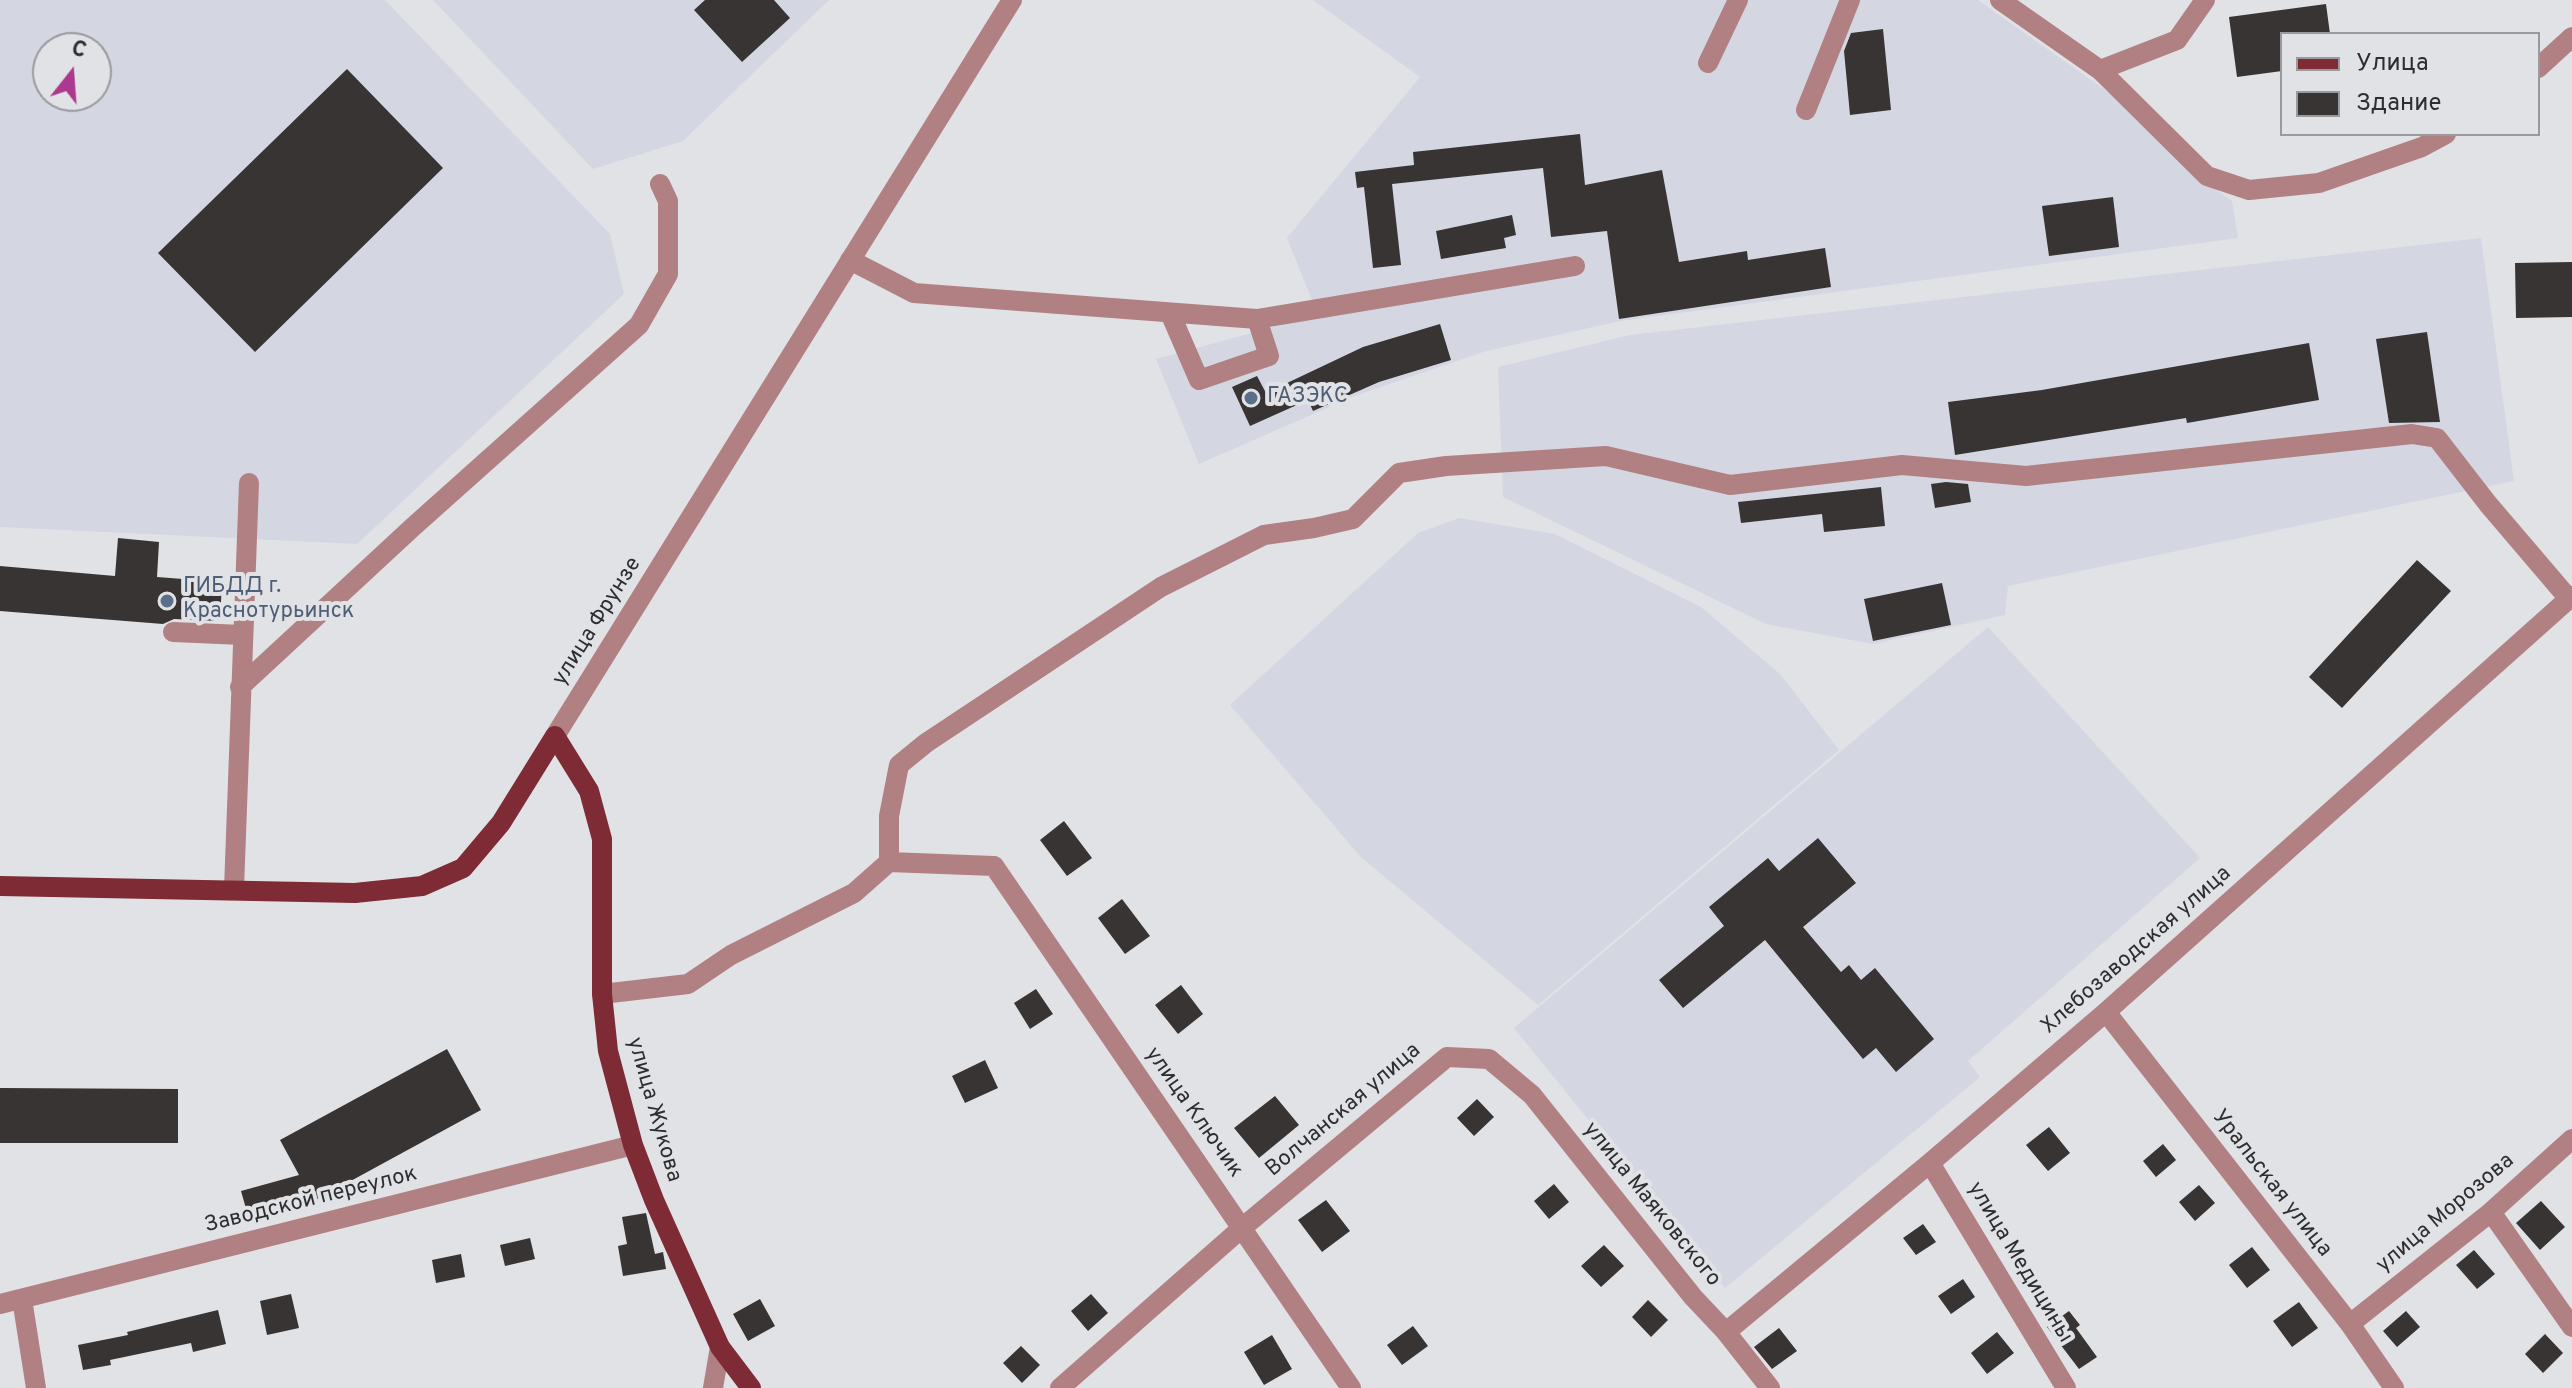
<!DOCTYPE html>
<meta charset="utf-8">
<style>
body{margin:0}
#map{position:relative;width:2572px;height:1388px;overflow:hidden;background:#e1e2e6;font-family:Overpass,sans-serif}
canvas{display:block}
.legend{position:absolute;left:2280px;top:32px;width:260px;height:104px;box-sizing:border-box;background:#e1e2e6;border:2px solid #999a9d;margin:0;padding:10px 14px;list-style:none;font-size:24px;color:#2d2e30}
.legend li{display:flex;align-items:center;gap:16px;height:40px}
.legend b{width:40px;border:2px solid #999a9d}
.north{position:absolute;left:32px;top:32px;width:80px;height:80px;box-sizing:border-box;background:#e1e2e6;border:2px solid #999a9d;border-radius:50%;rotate:17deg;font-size:22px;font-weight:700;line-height:32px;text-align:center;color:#2d2e30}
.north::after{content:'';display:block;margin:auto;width:28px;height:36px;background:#ad3890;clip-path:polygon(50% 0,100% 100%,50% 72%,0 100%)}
</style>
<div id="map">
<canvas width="2572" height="1388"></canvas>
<ul class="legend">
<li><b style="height:10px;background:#7e2b35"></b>Улица</li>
<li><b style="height:22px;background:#383433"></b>Здание</li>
</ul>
<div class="north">С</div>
</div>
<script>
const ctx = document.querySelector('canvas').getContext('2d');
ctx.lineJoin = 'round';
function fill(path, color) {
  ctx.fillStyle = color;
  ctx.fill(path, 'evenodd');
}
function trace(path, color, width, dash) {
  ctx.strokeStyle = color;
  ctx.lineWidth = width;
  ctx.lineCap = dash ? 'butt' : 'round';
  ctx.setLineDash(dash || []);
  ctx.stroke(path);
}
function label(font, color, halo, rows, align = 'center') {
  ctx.font = font + ' Overpass,sans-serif';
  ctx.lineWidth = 8;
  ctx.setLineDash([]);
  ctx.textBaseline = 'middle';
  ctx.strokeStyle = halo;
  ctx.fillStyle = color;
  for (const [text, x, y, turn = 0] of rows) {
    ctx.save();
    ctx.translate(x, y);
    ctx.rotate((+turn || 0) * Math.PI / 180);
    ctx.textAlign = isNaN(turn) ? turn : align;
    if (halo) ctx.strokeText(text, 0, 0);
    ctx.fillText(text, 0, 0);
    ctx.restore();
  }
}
fill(new Path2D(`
 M0,0H385L610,234L624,294L357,544L0,527ZM48,48H96V96H48Z
 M433,0H829L683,141L593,169Z
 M1313,0H1978L2132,109L2204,181L2232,201L2238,238L1620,321L1486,351L1352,397L1199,464L1156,359L1318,315L1287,238L1420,77Z
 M2481,238L2514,481L2008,586L2005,615L1873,644L1766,624L1503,497L1498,367L1630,335Z
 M1459,518L1555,534L1701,607L1780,674L1839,750L1538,1005L1361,857L1230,705L1418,533Z
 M1988,627L2200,858L1968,1061L1980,1077L1725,1288L1514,1028Z`), '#d4d7e1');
fill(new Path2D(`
 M705,0H774L790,18L742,62L694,10Z
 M2326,4L2330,34H2282V71L2237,77L2229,17Z
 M1883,29L1891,110L1850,115L1844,51L1851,33Z
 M347,69L443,168L255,352L158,253Z
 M1580,134L1585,185L1662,170L1679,262L1747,251L1748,260L1825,248L1831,287L1619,319L1607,231L1551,237L1543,168L1392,184L1401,265L1373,268L1364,187L1357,188L1355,172L1414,165L1413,152Z
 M2113,197L2119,247L2049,256L2042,206Z
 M1512,215L1516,235L1504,238L1506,248L1441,259L1436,231Z
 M2572,262V317L2516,318L2515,263Z
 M1440,324L1451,360L1379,382L1313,411L1308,400L1250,426L1232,387L1257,376L1266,393L1363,347Z
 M2427,332L2440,422L2389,423L2376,339Z
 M2309,343L2319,400L2187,423L2186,418L1955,455L1948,402L2042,390Z
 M1946,482L1968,484L1971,502L1935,508L1931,484Z
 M1881,487L1885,526L1824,532L1822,514L1741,523L1738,502Z
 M118,538L159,542L157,577L222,582L220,621L174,619L163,624L0,611V566L115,576Z
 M2417,560L2451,591L2342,708L2309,677Z
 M1942,583L1951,625L1873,641L1864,599Z
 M1064,821L1092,858L1067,876L1040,840Z
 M1818,838L1856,883L1803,927L1841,972L1849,965L1861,980L1875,968L1934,1039L1896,1072L1876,1048L1863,1059L1765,940L1683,1008L1659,980L1724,926L1709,907L1768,858L1779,871Z
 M1122,899L1150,936L1125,954L1098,918Z
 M1181,985L1203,1014L1178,1034L1155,1005Z
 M1036,989L1053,1014L1030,1029L1014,1003Z
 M447,1049L481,1110L314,1201L249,1219L241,1191L299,1175L280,1140Z
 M985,1060L998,1088L965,1103L952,1076Z
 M0,1088L178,1089V1143H0Z
 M1275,1096L1299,1125L1259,1158L1234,1128Z
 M1477,1099L1494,1117L1474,1136L1457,1118Z
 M2049,1127L2070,1153L2048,1171L2026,1145Z
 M2163,1144L2176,1160L2156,1177L2143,1161Z
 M1554,1184L1569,1202L1549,1219L1534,1201Z
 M2199,1185L2215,1203L2195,1221L2179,1202Z
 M1326,1200L1350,1231L1322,1252L1298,1220Z
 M2541,1201L2565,1227L2540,1250L2516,1223Z
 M646,1213L655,1254L663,1252L666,1269L623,1276L618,1246L627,1244L622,1217Z
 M1923,1224L1936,1242L1916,1255L1903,1238Z
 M530,1238L535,1259L505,1266L500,1245Z
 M1604,1245L1624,1266L1601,1287L1581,1266Z
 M2252,1247L2270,1270L2247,1288L2229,1265Z
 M2474,1250L2495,1274L2477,1289L2456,1265Z
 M461,1254L465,1277L436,1283L432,1260Z
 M1963,1279L1975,1297L1951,1314L1938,1296Z
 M291,1294L299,1328L267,1335L260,1301Z
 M1091,1294L1108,1313L1088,1331L1071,1311Z
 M760,1299L775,1326L748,1341L733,1314Z
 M1648,1300L1668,1320L1651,1337L1632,1317Z
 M2299,1302L2318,1328L2292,1347L2273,1321Z
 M218,1310L226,1344L193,1352L191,1343L110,1360L111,1365L83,1370L78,1345L128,1335L127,1332Z
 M2069,1311L2080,1325L2076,1328L2097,1357L2079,1369L2047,1327Z
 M2406,1311L2420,1327L2397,1347L2383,1331Z
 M1413,1326L1428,1346L1402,1365L1387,1345Z
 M1779,1328L1797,1351L1772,1369L1754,1347Z
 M1997,1332L2014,1353L1987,1374L1971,1353Z
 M2545,1334L2563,1353L2543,1373L2525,1354Z
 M1272,1335L1292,1369L1264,1385L1244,1352Z
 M1021,1346L1040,1365L1022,1383L1003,1363Z`), '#383433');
trace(new Path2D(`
 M2000,0L2100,70L2207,176L2249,190L2319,183L2422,147L2446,134
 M1708,63L1738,0
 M2538,68L2572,37
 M2100,70L2177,40L2205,0
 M1806,110L1850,0
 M850,260L914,293L1257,319L1575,266
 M1170,313L1199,380L1269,356L1257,319
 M173,632L242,635
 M240,687L414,526L639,325L668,274V201L660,184
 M555,736L1012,0
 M889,862V816L899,765L926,743L1161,587L1264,535L1314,528L1353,519L1399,473L1446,466L1606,456L1730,485L1902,465L2026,476L2412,434L2437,438L2488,504L2569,599
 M234,889L249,483
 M602,994L688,984L731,955L854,893L889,862L994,866L1351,1388
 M2106,1012L2350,1324L2394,1388
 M1930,1163L2066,1388
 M2491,1212L2572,1327
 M22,1299L36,1388
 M0,1304L633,1145
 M2350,1324L2491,1212L2572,1139
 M1726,1332L1930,1163L2106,1012L2572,596
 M713,1388L720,1347
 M1060,1388L1243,1227L1447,1057L1489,1059L1532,1095L1693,1297L1726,1332L1770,1388`), '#b18082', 20);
trace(new Path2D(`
 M0,886L355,893L422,886L463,868L501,823L555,736L589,791L602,839V994L608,1051L633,1145L654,1200L720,1347L751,1388`), '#7e2b35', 20);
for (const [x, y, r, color] of [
 [1251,398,8,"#5c6f8a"],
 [167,601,8,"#5c6f8a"]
]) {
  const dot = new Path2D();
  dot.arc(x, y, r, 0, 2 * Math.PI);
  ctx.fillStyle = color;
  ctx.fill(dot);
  trace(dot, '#e1e2e6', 3);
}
label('22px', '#4e5e75', '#e1e2e6', [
 ["ГАЗЭКС",1267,398],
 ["ГИБДД г.",183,588],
 ["Краснотурьинск",183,613]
], 'left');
label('22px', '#2d2e30', '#e1e2e6', [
 ["улица Фрунзе",598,622,-58],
 ["Хлебозаводская улица",2137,951,-41],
 ["улица Жукова",653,1110,74],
 ["Волчанская улица",1344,1111,-40],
 ["улица Ключик",1193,1113,55],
 ["Уральская улица",2271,1184,52],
 ["Заводской переулок",311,1201,-14],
 ["улица Маяковского",1651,1205,51],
 ["улица Морозова",2446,1214,-40],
 ["улица Медицины",2019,1263,59]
]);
</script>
